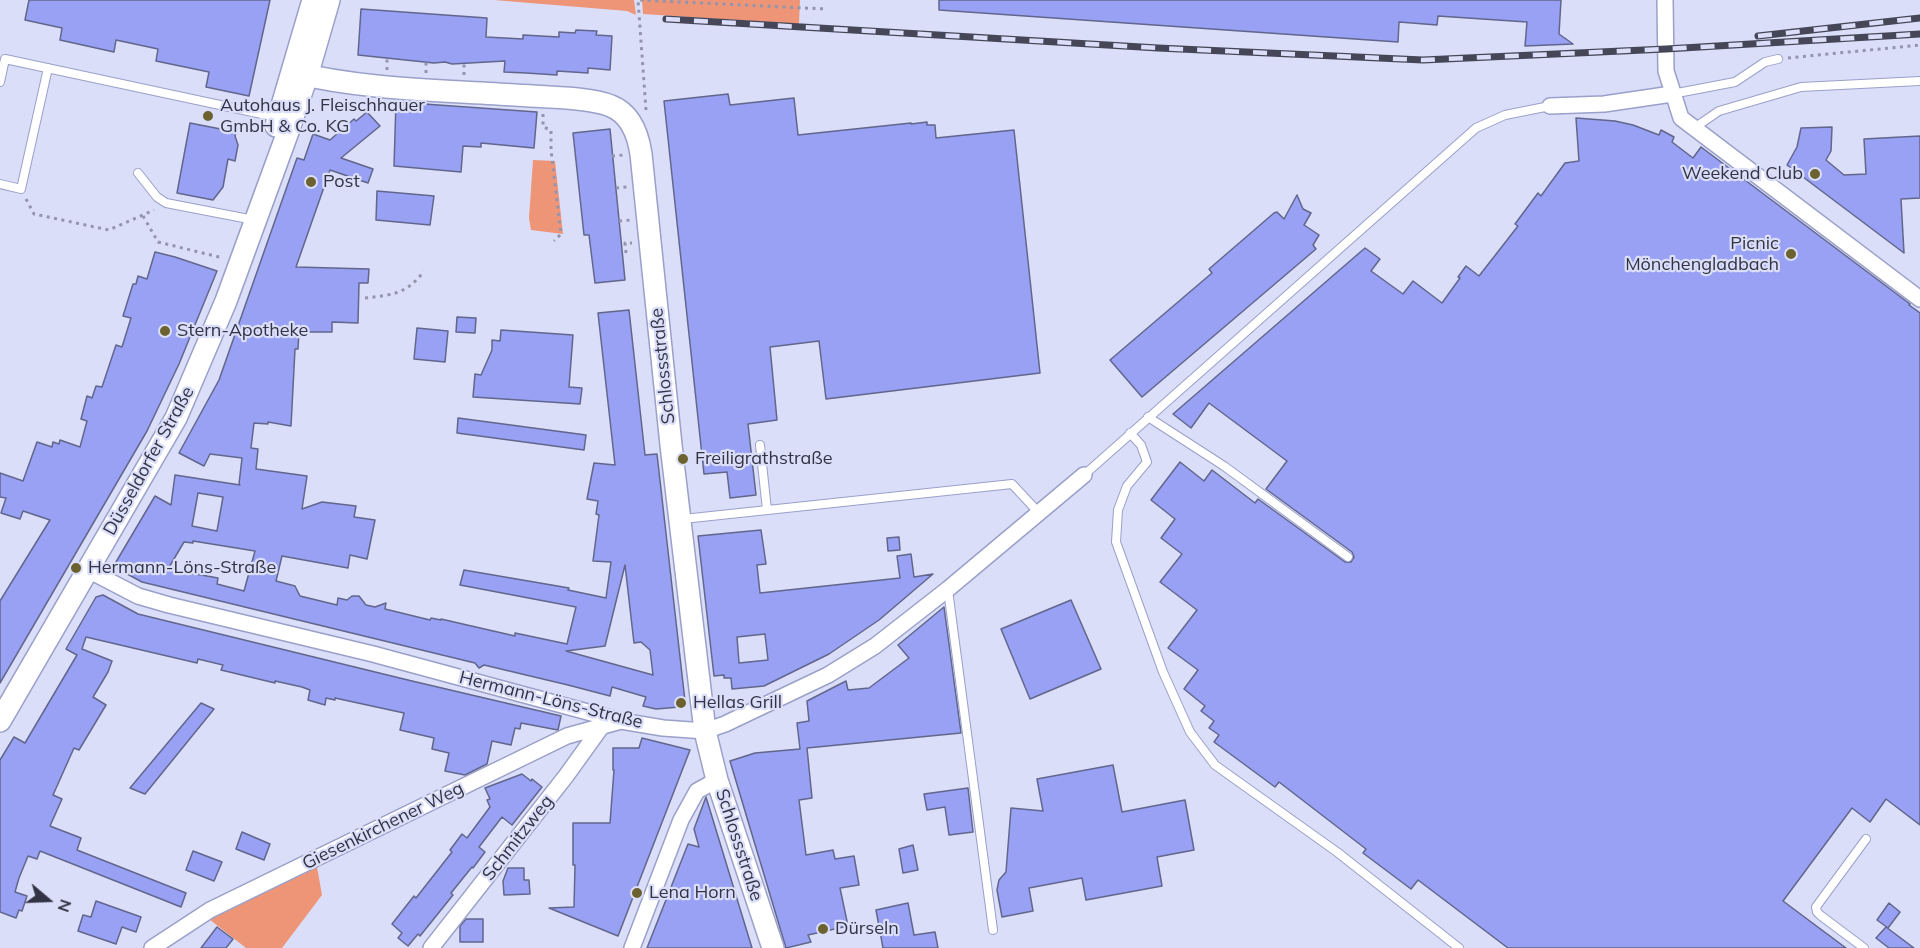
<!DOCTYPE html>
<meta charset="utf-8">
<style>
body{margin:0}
#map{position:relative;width:1920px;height:948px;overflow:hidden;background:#dadef8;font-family:Mulish,sans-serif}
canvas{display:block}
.north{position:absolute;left:18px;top:870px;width:60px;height:60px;-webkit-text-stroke:4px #dadef8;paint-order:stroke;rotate:109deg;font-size:16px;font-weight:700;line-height:24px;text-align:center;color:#323445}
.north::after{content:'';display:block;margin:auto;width:21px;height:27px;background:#323445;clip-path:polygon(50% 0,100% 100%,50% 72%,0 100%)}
</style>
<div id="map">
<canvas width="1920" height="948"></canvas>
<div class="north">N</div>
</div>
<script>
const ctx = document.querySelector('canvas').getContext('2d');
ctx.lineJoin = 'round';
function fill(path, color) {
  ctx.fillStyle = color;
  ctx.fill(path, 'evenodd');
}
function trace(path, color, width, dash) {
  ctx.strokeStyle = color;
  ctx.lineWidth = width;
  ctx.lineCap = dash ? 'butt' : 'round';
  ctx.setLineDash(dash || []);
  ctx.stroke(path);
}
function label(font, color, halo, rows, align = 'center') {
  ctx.font = font + ' Mulish,sans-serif';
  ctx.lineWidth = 4.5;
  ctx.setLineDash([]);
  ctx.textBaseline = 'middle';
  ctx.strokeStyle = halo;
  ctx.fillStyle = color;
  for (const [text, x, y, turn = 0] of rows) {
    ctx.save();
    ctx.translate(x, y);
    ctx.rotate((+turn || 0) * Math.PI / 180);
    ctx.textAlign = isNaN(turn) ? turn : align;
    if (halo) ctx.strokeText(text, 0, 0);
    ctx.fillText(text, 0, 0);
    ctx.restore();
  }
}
fill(new Path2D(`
 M494,0H634L636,15L627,11Z
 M642,0H800L799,24L643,14Z
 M533,160L555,161L563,234L531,230L529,218Z
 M317,867L322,895L282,948H246L209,919Z`), '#ee9578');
const building = new Path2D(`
 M29,0H270L249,96L206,87L209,72L156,61L158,49L116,40L114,52L60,40L62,28L25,20Z
 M939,0H1561L1559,34L1573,44L1525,46L1527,22L1438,16L1437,25L1399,22L1398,42L939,10Z
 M361,9L487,18L486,37L523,39V35L559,37V32L575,33L576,30L597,31L596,35L612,36L610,70L588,68V73L557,71V75L526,73L504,72L505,61L452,64L445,62L434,63L358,55Z
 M728,94L730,105L794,98L798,135L911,123V124L927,122V125H935L936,138L1014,130L1040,373L826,399L819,341L770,347L777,420L748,424L756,495L730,498L727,472L704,474L664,101Z
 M396,102L537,112L534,148L481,143V147L463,146L461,172L394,166Z
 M367,112L380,126L341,158L373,169L368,183L330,170L296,267L369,269L368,283H359L358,323L332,322V332H299L298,349H295L291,426L268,422V424L254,423L251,448L258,449L256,469L307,476L302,509L322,502L356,506L354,517L375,520L367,559L350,555L348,568L282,556L276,581L295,586L300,596L337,605L338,598L347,600L352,596H359L366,605L375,607L386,603L385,609L430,620L431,618L441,620V619L515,636V633L567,644L576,607L460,585L464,570L569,588L568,590L606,598L611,562L593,561L599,515L596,514L598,501L587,499L594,463L615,465L598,313L629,310L645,455L657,454L685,701L680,707L656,709L643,706L646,697L612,687L610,696L568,685L484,665L479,668L475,663L142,582L118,569L116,562L155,496L171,505L175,475L240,485L239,484L242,458L210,454L204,466L179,453L219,380L297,158L304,160L313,134L330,140L354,119L356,121ZM198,493L223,497L217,531L192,526ZM193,541L255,551L244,591L217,584L218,578L168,569L184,542L193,543ZM625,565L634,643L641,642L650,650L653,675L566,651L605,646Z
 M1576,118L1615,121L1633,125L1659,135L1661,130L1674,137L1672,142L1693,158L1701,147L1910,304L1909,305L1920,313V825L1886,799L1870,822L1852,808L1783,901L1846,948H1508L1418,880L1411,889L1363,853L1366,849L1279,782L1275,787L1214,742L1219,735L1209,728L1214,721L1201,711L1205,706L1184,689L1198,670L1168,648L1197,610L1160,582L1182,554L1161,538L1175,519L1151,500L1180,462L1204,481L1212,470L1255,503L1258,499L1345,562H1351L1354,557L1352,552L1266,489L1287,461L1209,403L1191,428L1173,414L1365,248L1380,259L1371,271L1403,294L1413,281L1442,303L1460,278L1458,277L1466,266L1479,276L1518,226L1515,224L1538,193L1541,196L1565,163L1579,161Z
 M190,123L236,132L235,136L238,145L235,161L228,159L223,187L213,200L177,193Z
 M1832,127L1831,151L1826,160L1844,175L1866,174L1864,139L1920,136V198L1901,199L1904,253L1787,165L1797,147L1801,128Z
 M610,129L625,280L595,283L589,235H584L573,133Z
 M377,191L434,196L430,225L376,220Z
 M1297,195L1303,209L1311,213L1304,225L1319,235L1313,245L1316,249L1142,397L1110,360L1212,273L1209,269L1274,213L1277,212L1284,219Z
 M155,252L175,257L217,271L179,364L147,431L0,683V601L50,520L23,511L20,519L1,513L6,498L0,497V473L23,481L37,442L52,447L53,442L59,444L60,440L80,447L87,421L81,419L87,396L92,398L96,386L102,387L116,345L122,347L131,318L123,316L133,284H136L138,276L147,279Z
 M457,317L476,318L475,333L456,332Z
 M417,328L448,331L445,362L414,359Z
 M501,330L573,335L569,387L582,388L580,404L473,397L475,374L481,375L492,350V340L500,341Z
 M458,418L586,435L584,450L457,433Z
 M761,530L766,564L757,565L760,593L900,578L897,556L911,554L914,577L933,574L879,620L829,654L764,686L732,689L731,678H724V675L714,676L698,536ZM765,634L768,660L739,663L737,637Z
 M899,537L900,550L888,551L887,538Z
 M103,595L138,614L412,681L561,716L558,730L521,723L520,729L515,728L511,745L492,741L487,764L465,775L445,771L449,753L432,749L434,738L400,730L404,713L335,698V700L326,698L325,705L308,700L310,690L302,687L275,681V683L221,670L223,665L198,659L197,663L86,637L82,649L112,661L108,672L93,697L106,705L79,750L74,748L53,795L62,799L50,826L81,838L77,850L186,893L181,907L40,851L37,859L28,856L19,878L15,892L27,896L22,911L19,910L16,918L0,912V760L14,737L25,743L77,655L66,649L96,597Z
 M1071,600L1101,669L1030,699L1001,629Z
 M944,607L961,733L807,748L812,798L799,800L806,855L833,850L835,859L854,856L859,885L840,888L848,926L808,935L811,942L786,948L730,761L755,753L800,749L797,723L809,721L807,701L846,681L848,690L869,688L909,658L898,645Z
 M201,703L214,709L145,794L130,788Z
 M642,738L690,750L618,936L549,908L574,907L575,865H573V823H610L614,770H613V748H639Z
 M1113,765L1122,812L1185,800L1194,850L1157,857L1162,886L1086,900L1082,878L1029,888L1033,911L1002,917L997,890L999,880L1006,872L1011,808L1043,811L1037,779Z
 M522,774L531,781L532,779L542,787L512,825L502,817L479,847L485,852L473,868L472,867L451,893L453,895L420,936L418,934L408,946L398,938L402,933L392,924L414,896L416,898L452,852L450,850L462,834L467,838L490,807L487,800L490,799L485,788Z
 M968,788L973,832L949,835L945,807L927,810L924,794Z
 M706,797L752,948H647L688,844L699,847L694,829Z
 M242,832L270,844L264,860L236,849Z
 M913,845L918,870L903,873L899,849Z
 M193,851L222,862L214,881L186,870Z
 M508,868H524V880H529L530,894L504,895L503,881Z
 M96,901L141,917L136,932L122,927L116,944L78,931L83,915L91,917Z
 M908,903L914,935L935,932L938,948H883L876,910Z
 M1889,903L1900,912L1888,928L1877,920Z
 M466,919H483V942H460V926Z
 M217,927L233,939L226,948H201Z
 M1886,927L1914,948H1889L1876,938Z`);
fill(building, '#99a1f4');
trace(building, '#61668c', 1.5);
const lane = new Path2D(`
 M0,82L5,59L276,117
 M1672,94L1735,82L1765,62L1778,59
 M1694,128L1719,111L1801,87L1920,81
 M138,173L157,197L166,203L254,220
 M0,184L21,189L48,68
 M1148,417L1224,466L1348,557
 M1130,433L1141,445L1147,462L1127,486L1118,510L1116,542L1163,672L1190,732L1215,765L1337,852L1459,948
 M760,445L767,510
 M1084,475L1476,128L1505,115L1550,106
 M683,519L1012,484L1039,513
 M948,590L993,930
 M1864,948L1820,915L1817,912L1816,907L1866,839`);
const street = new Path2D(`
 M1665,0L1666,71L1681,118L1920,299
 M1550,106L1604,104L1672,94
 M88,570L138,596L169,605L373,654L621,721L663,728L705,731L725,724L828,675L875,646L948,589L1084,475
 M152,948L210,910L567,736L621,721
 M431,948L566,776L602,726
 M632,948L681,820L697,791L717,780`);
const secondary = new Path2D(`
 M292,72C365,90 441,90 515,95C540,97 590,97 611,106C631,114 638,134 641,154L671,445L705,731L717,780L773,948
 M276,126L313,0
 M0,721L176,418L226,301L289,129L307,76L329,0`);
trace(lane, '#9aa0c9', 10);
trace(street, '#9aa0c9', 18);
trace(secondary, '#9aa0c9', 24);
trace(new Path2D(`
 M1788,58L1920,45
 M387,70V57
 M426,73V60
 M464,75V62
 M646,110L638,0L826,9
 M543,114V127L551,130V150L561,234L554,241
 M612,156L624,155
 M616,188L627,187
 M26,199L34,214L109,230L154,210
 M143,216L158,242L223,258
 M619,221L631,220
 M626,253L625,243H632
 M365,298C392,295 407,294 424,271`), '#9295ab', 3, [3, 4.5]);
trace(lane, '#fff', 8);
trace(street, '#fff', 15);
trace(secondary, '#fff', 21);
const rail = new Path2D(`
 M666,19L1158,48L1423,60L1666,49L1920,34
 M1758,36L1920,18`);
trace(rail, '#454759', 7);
trace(rail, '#dadef8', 4.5, [14]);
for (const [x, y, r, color] of [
 [208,116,6,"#6c622f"],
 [1815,174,6,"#6c622f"],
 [311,182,6,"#6c622f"],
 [1791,254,6,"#6c622f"],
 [165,331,6,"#6c622f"],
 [683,459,6,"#6c622f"],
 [76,568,6,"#6c622f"],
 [681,703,6,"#6c622f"],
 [637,893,6,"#6c622f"],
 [823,929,6,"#6c622f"]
]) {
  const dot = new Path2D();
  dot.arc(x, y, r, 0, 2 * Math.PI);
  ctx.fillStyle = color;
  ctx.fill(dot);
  trace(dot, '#dadef8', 2);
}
label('18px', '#323445', '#dadef8', [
 ["Autohaus J. Fleischhauer",220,106],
 ["GmbH & Co. KG",220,127],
 ["Weekend Club",1803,174,"right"],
 ["Post",323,182],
 ["Picnic",1779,244,"right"],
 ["Mönchengladbach",1779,265,"right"],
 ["Stern-Apotheke",177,331],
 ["Freiligrathstraße",695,459],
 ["Hermann-Löns-Straße",88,568],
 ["Hellas Grill",693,703],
 ["Lena Horn",649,893],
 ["Dürseln",835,929]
], 'left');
label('18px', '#323445', '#dadef8', [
 ["Schlossstraße",663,366,-96],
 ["Düsseldorfer Straße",149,461,-61],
 ["Hermann-Löns-Straße",551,700,14],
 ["Giesenkirchener Weg",383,826,-26],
 ["Schmitzweg",518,838,-52],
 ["Schlossstraße",739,845,72]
]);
</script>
